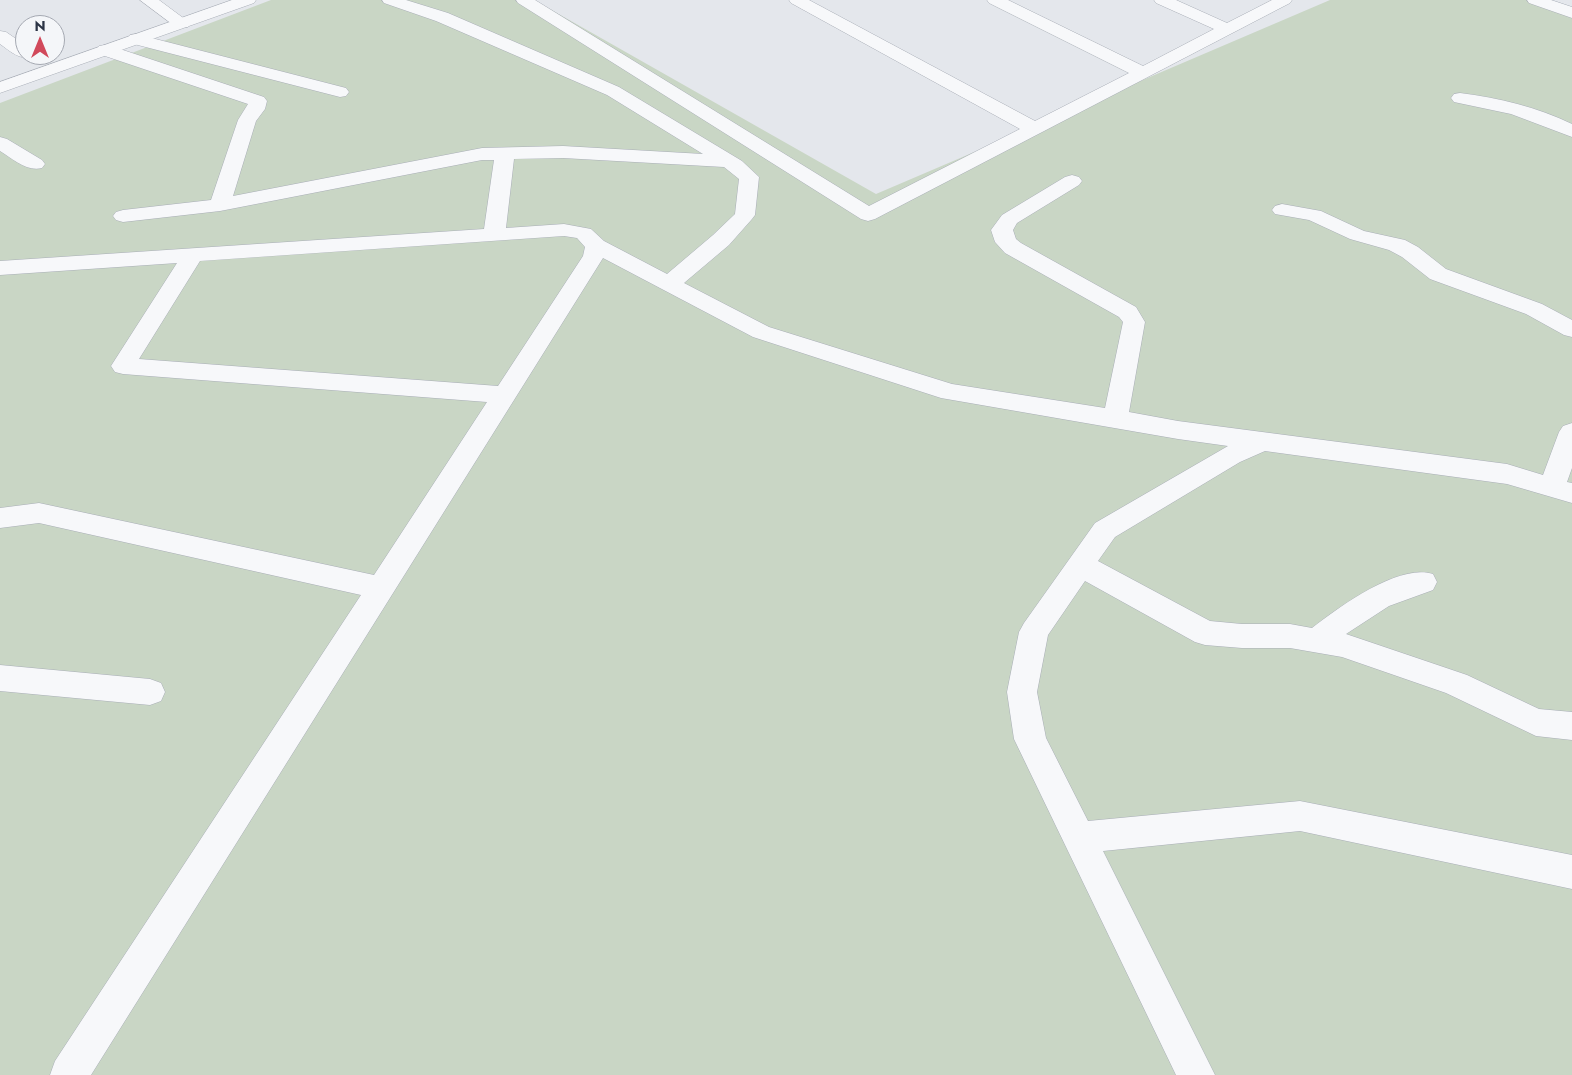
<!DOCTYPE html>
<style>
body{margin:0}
#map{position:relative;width:1572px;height:1075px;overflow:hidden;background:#e4e7ec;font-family:Jost,sans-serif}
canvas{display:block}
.north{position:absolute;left:15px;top:15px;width:50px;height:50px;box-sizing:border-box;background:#f4f6f9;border:1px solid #a4a8b1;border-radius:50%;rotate:0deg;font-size:14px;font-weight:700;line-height:20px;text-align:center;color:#2b3445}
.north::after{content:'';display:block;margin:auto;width:18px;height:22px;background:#d1495b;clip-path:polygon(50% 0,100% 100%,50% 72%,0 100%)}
</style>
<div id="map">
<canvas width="1572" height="1075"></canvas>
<div class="north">N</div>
</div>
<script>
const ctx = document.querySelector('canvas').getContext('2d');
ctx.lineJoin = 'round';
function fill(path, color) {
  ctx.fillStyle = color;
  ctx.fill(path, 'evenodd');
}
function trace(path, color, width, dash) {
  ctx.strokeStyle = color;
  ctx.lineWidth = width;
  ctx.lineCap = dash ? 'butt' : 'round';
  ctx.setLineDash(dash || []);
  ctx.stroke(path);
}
fill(new Path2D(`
 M271,0H534L876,194L1330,0H1536L1572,13V1075H0V103Z`), '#c9d6c5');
const minor = new Path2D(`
 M140,0H159L190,23L188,27H176Z
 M382,0H406L448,13L619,87L742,161L759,177L755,215L752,219L729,245L684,283L769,327L952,384L1105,408L1123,322L1119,317L1005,253L995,242L991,230L1002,215L1065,177L1072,175L1079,177L1082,181L1079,185L1017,223L1013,230L1016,239L1021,243L1136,307L1145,322L1129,412L1178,421L1507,464L1543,475L1559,432L1563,426L1572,423V468L1567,482L1572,483V503L1507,484L1265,451L1240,462L1115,537L1098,561L1210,621L1242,624H1290L1312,628C1339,607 1399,563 1433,574L1437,582L1433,590L1389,606L1346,634L1467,675L1539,709L1572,712V740L1536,736L1446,693L1342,657L1290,648H1242L1205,645L1195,642L1085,581L1048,635L1037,692L1046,738L1088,821L1300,801L1572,855V889L1300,831L1103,851L1215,1075H1176L1014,739L1007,692L1019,632L1024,623L1095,523L1228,446L1178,439L941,398L753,337L603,258L91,1075H50L55,1061L361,595L39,523L0,528V508L39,503L374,575L487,402L123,374L115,372L111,366L177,263L0,275V261L484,229L494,160H482L220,211L123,222L116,220L113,216L116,212L123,210L211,200L238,120L248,104L99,54L96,50L99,46L105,45L111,46L264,97L267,101L265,109L256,121L233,196L482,148L563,146L703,154L607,95L436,21L384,3ZM563,158L724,167L739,179L735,214L713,235L667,274L604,241L591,229L564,224L506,228L514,159ZM564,236L577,238L585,247L583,256L498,386L139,359L200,261Z
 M516,0H535L869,206L1020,129L791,3L789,0H809L1035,121L1129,73L989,3L987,0H1008L1143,66L1214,29L1156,3L1154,0H1176L1227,23L1272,0H1292L1290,3L875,219L868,221L861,219L518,3Z
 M1527,0H1551L1572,7V18L1529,3Z
 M0,31L6,32L25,45V55H32L31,57C19,60 10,51 0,44Z
 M136,34L346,88L349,92L346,96L340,97L130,43L127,39L130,35Z
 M1460,93C1499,98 1537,107 1572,124V137L1511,114L1454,102L1451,98L1454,94Z
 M0,137L7,139L42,160L45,164L42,168C27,172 13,159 0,151Z
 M1282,204L1321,211L1364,231L1405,240L1418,247L1446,269L1542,304L1572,320V337L1564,335L1526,314L1430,279L1402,257L1389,250L1350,239L1309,220L1275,214L1272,210L1275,206Z
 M0,665L150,679L161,683L165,692L161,701L150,705L0,691Z`);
const tertiary = new Path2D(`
 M232,0H256L254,3L0,93V82Z`);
trace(minor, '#a9aeb7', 1);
trace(tertiary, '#a9aeb7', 1);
fill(minor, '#f7f8fa');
fill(tertiary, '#f7f8fa');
</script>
